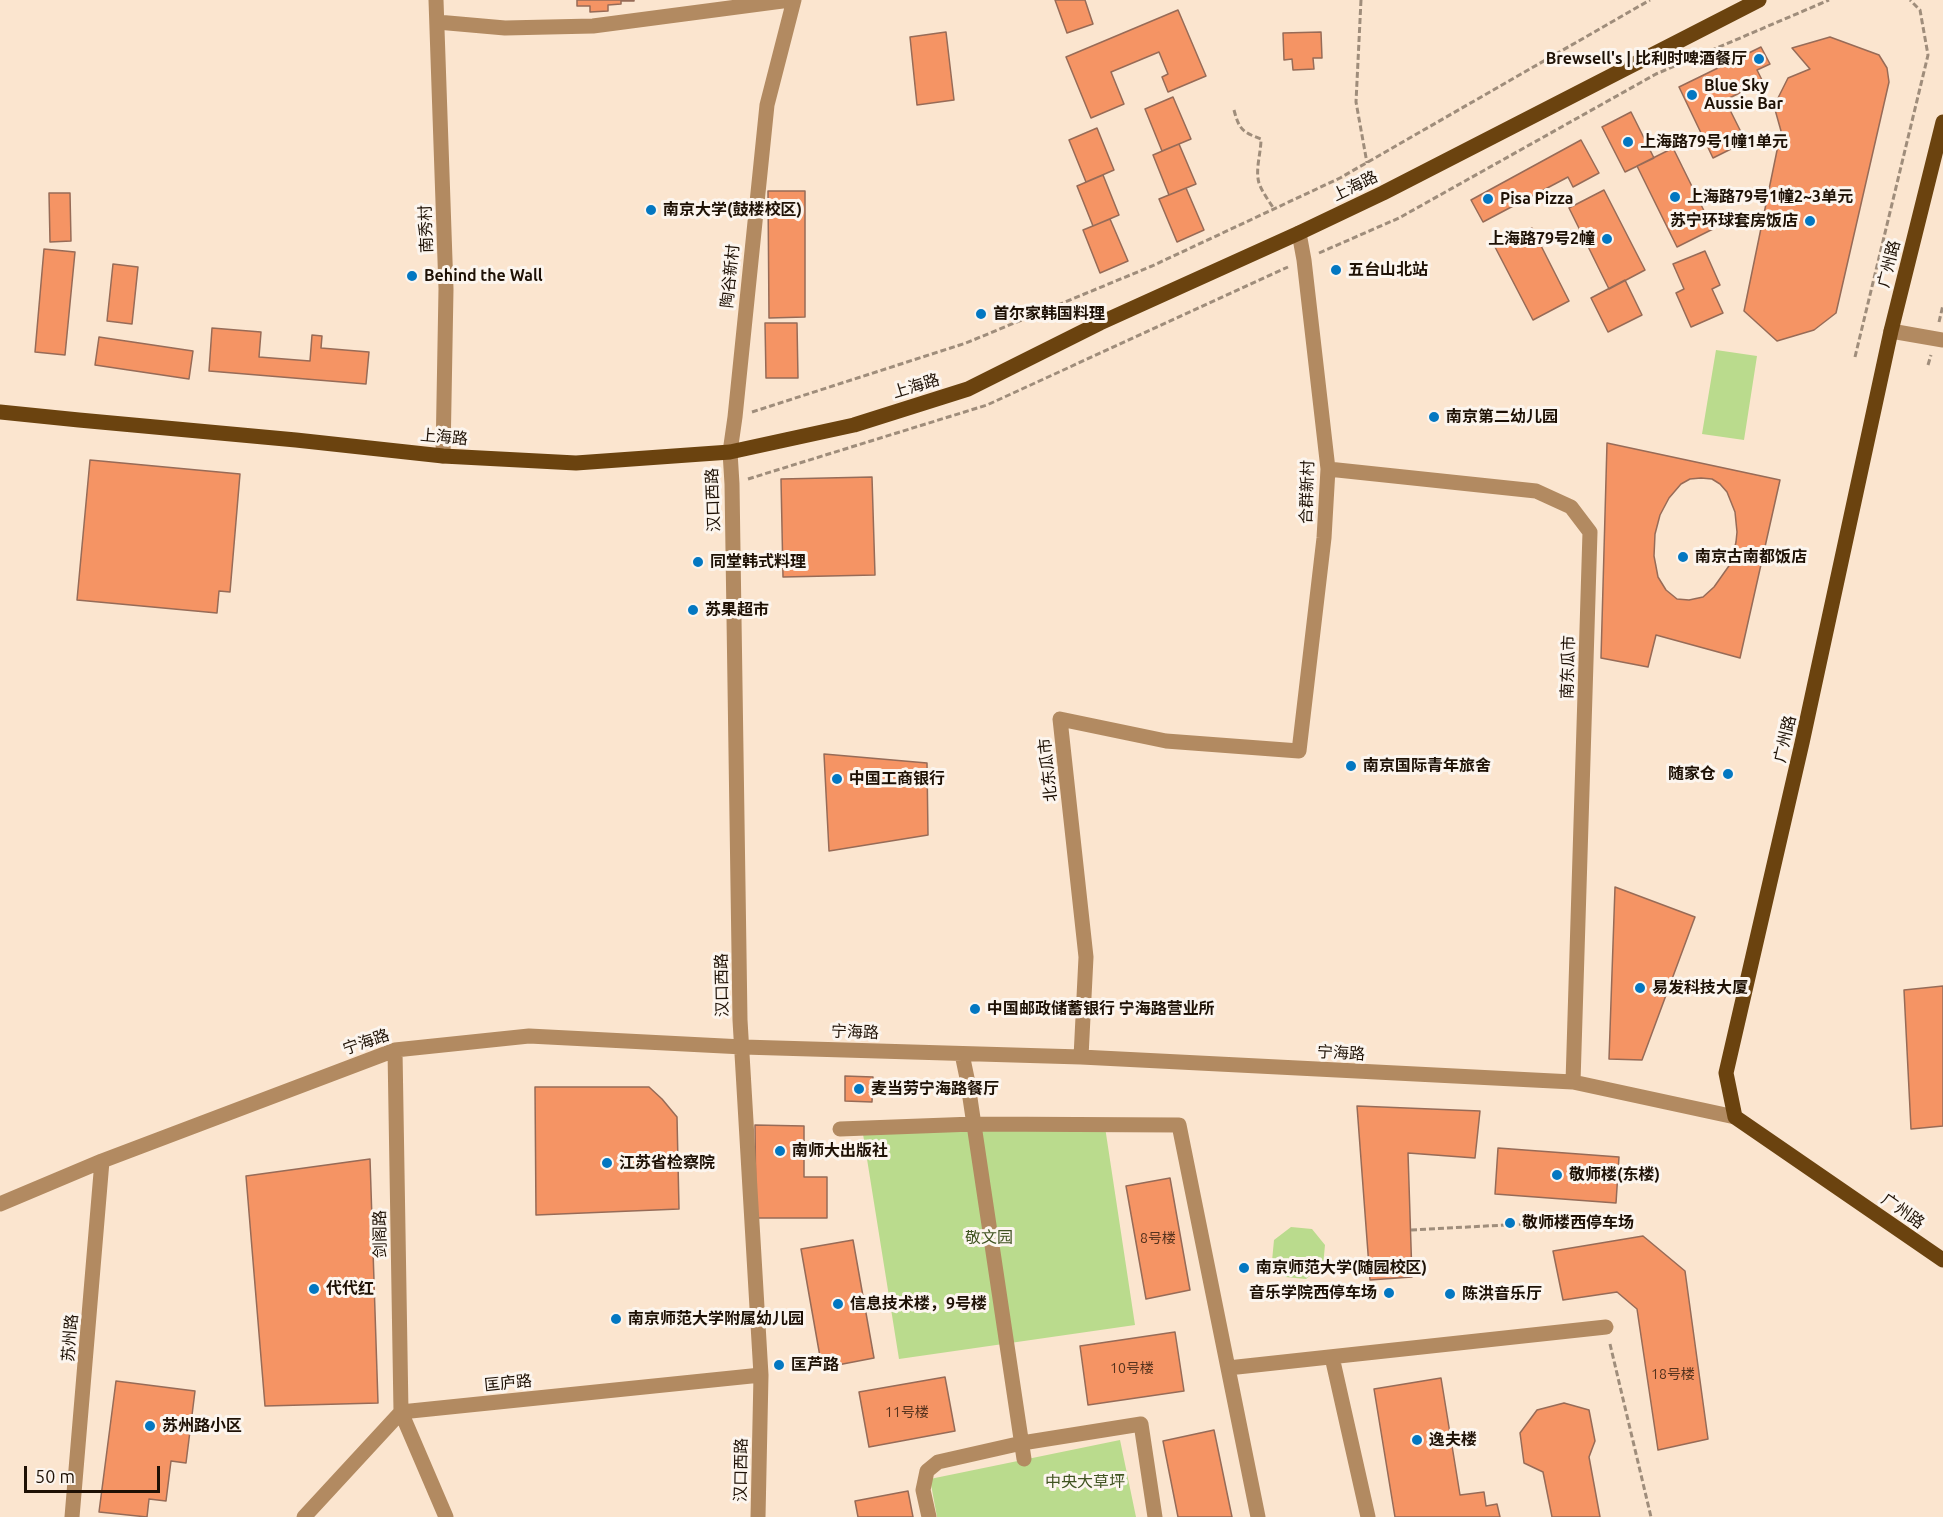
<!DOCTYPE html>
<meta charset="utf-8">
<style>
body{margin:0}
#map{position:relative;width:1943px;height:1517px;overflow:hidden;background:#fbe5cf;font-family:Ubuntu,sans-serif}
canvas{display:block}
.scale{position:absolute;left:24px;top:1466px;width:136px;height:27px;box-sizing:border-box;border:3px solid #1e1105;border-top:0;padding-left:8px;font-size:18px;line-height:21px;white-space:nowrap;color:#1e1105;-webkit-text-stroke:4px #fcf5ee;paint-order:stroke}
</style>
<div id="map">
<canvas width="1943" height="1517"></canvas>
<div class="scale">50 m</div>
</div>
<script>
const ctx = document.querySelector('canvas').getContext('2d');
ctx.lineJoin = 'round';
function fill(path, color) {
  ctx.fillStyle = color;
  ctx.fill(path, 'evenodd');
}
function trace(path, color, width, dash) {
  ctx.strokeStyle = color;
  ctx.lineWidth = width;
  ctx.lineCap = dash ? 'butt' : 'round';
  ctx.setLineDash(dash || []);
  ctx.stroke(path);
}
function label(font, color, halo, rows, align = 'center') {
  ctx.font = font + ' Ubuntu,"Noto Sans SC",sans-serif';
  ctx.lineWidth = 6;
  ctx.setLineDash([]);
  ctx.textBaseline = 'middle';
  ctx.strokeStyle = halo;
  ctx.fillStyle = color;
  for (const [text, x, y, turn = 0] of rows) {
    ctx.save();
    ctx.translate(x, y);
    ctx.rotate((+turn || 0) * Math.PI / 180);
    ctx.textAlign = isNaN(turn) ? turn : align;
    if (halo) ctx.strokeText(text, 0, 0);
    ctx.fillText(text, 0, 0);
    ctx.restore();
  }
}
fill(new Path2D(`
 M1716,350L1757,356L1744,440L1702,434Z
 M1105,1127L1135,1325L899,1359L863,1134Z
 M1291,1227L1312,1229L1325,1245L1323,1266L1306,1279L1285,1277L1272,1261L1274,1240Z
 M1120,1440L1136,1517H937L930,1479Z`), '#badb8d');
const building = new Path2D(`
 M577,0H634V1H621V4L608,5V11L590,12V6H577Z
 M1055,0H1085L1093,24L1067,33Z
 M1178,10L1206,76L1168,92L1162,77L1168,74L1159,52L1111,72L1124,104L1091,118L1066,57Z
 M946,32L954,100L917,105L910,37Z
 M1321,32L1322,58H1313L1314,69L1293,70L1292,59L1284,60L1283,33Z
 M1830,37L1879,55L1887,68L1889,82L1836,313L1814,330L1777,341L1744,311L1781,131L1774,106L1788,78L1810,69L1792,48Z
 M1761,47L1770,64L1757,70L1763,82L1725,100L1743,136L1735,140L1737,146L1713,158L1679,87Z
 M1173,97L1191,139L1162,151L1145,109Z
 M1631,112L1654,158L1625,172L1602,127Z
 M1097,128L1114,170L1086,182L1069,140Z
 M1581,140L1599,173L1573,187L1568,177L1483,222L1471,200Z
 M1179,144L1196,184L1169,195L1153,155Z
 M1673,148L1713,229L1677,247L1637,166Z
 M1103,175L1119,215L1093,226L1077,186Z
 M1186,188L1204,230L1177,242L1159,199Z
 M1604,190L1645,270L1609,289L1569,208Z
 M768,191H805V317L769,318Z
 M49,193H70L71,241L50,242Z
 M1110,219L1128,261L1100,273L1083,230Z
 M1532,228L1569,301L1533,320L1495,247Z
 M44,249L75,252L65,355L35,352Z
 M1705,251L1720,285L1712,289L1723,313L1691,327L1676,293L1684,289L1673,264Z
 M113,264L138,267L132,324L107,321Z
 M1625,280L1642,315L1608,332L1591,298Z
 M765,323H797L798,378H766Z
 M212,328L261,332L259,357L310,361L312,335L322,336L321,348L369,352L366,384L209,371Z
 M99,337L193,351L189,379L95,365Z
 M1607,443L1780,480L1740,658L1656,635L1648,667L1601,658Z
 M90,460L240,474L230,592L219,591L217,613L77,600Z
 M872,477L875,575L783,577L781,479Z
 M1701,478L1712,479L1720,484L1727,492L1735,512L1737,532L1736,542L1731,563L1714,587L1703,597L1689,600L1677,599L1666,590L1658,577L1654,556L1655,534L1660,515L1669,498L1681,484L1690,479Z
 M824,754L927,763L928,835L829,851Z
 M1615,887L1695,917L1642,1060L1609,1059Z
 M1943,986V1126L1911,1129L1904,990Z
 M845,1076L873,1077L872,1102L845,1101Z
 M535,1087H649L662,1099L677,1117L679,1209L536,1215Z
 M1357,1106L1480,1111L1475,1158L1408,1153L1412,1277L1370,1280Z
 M755,1125L804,1126V1177H827V1218H756Z
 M1498,1148L1619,1157L1616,1203L1495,1194Z
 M370,1159L378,1403L265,1406L246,1176Z
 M1170,1178L1190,1290L1146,1299L1126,1186Z
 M1643,1236L1685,1271L1708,1439L1658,1450L1637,1309L1617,1292L1563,1300L1553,1251Z
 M853,1240L874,1358L822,1368L801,1249Z
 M1175,1332L1184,1391L1088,1405L1080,1346Z
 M945,1377L955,1431L869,1447L859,1392Z
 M1441,1378L1460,1495L1484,1492L1486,1506L1497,1504L1500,1517H1395L1374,1389Z
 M116,1381L195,1391L186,1463L171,1461L166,1501L149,1499L147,1517L99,1512Z
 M1564,1403L1589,1410L1595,1441L1589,1457L1600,1517H1552L1543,1472L1524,1463L1520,1433L1537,1410Z
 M1214,1430L1232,1517H1178L1163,1441Z
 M908,1491L913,1517H858L855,1501Z`);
fill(building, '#f59464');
trace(building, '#976b57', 1.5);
trace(new Path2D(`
 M1361,0L1356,102L1367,163
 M1234,110C1239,129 1242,132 1261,139C1261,153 1255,170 1259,183C1262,192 1269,201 1274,209
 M1319,253L1399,218L1656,74L1829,0
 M1939,322L1943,305
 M1855,357L1928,55L1920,10L1910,0
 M1928,365L1931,355
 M752,412L966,343L1152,266L1340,178L1650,0
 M748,479L987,405L1288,267
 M1411,1230L1618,1219
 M1610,1344L1651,1517`), '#9f8d7b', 3, [6, 3]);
trace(new Path2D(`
 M436,0L446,289L443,456
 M437,22L505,28L593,26L790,0
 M1891,331L1943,340
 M1328,469L1536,491L1571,507L1590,532L1573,1082
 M395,1050L401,1412L446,1517
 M962,1054L967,1078L1024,1459
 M1081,1057L1086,957L1060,719L1166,741L1299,751L1324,538L1328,469L1304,260L1299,233
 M840,1129L974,1124L1179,1125L1258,1517
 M0,1204L102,1161L395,1050L529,1036L743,1047L1081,1057L1573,1082L1735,1117
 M1332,1357L1368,1517
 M1228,1368L1606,1327
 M72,1517L102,1161
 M304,1517L401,1412L761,1375
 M758,1517L761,1375L740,1020L732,484L730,452L735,417L767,105L794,0
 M929,1517L923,1490L927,1471L938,1462L1022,1443L1141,1424L1155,1517`), '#b28a61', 15);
trace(new Path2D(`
 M1943,122L1891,331L1802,743L1726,1073L1735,1117L1943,1260
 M0,412L79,420L296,440L443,456L576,463L730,452L854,425L968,389L1100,323L1299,233L1383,193L1759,0`), '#6b430f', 15);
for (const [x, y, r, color] of [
 [1759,59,6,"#0377c1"],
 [1692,95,6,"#0377c1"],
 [1628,142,6,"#0377c1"],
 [1675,197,6,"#0377c1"],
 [1488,199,6,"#0377c1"],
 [651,210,6,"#0377c1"],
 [1810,221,6,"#0377c1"],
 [1607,239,6,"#0377c1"],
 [1336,270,6,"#0377c1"],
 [412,276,6,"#0377c1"],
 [981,314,6,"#0377c1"],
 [1434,417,6,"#0377c1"],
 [1683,557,6,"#0377c1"],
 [698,562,6,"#0377c1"],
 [693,610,6,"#0377c1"],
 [1351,766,6,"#0377c1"],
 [1728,774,6,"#0377c1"],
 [837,779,6,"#0377c1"],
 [1640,988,6,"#0377c1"],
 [975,1009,6,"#0377c1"],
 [859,1089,6,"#0377c1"],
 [780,1151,6,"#0377c1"],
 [607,1163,6,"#0377c1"],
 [1557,1175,6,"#0377c1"],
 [1510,1223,6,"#0377c1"],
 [1244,1268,6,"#0377c1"],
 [314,1289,6,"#0377c1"],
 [1389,1293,6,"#0377c1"],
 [1450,1294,6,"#0377c1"],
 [838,1304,6,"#0377c1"],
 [616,1319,6,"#0377c1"],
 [779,1365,6,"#0377c1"],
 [150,1426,6,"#0377c1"],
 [1417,1440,6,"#0377c1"]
]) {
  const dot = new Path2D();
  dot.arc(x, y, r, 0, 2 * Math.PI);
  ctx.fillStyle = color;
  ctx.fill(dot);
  trace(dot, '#fcf5ee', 2);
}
label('14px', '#54321d', null, [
 ["8号楼",1158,1238],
 ["10号楼",1132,1368],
 ["18号楼",1673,1374],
 ["11号楼",907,1412]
]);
label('bold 16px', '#1e1105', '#fcf5ee', [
 ["Brewsell's | 比利时啤酒餐厅",1747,59,"right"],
 ["Blue Sky",1704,86],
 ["Aussie Bar",1704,104],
 ["上海路79号1幢1单元",1640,142],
 ["上海路79号1幢2~3单元",1687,197],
 ["Pisa Pizza",1500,199],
 ["南京大学(鼓楼校区)",663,210],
 ["苏宁环球套房饭店",1798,221,"right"],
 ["上海路79号2幢",1595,239,"right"],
 ["五台山北站",1348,270],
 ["Behind the Wall",424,276],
 ["首尔家韩国料理",993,314],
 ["南京第二幼儿园",1446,417],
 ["南京古南都饭店",1695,557],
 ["同堂韩式料理",710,562],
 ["苏果超市",705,610],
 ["南京国际青年旅舍",1363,766],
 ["随家仓",1716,774,"right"],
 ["中国工商银行",849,779],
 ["易发科技大厦",1652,988],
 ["中国邮政储蓄银行 宁海路营业所",987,1009],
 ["麦当劳宁海路餐厅",871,1089],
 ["南师大出版社",792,1151],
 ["江苏省检察院",619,1163],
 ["敬师楼(东楼)",1569,1175],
 ["敬师楼西停车场",1522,1223],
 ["南京师范大学(随园校区)",1256,1268],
 ["代代红",326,1289],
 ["音乐学院西停车场",1377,1293,"right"],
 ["陈洪音乐厅",1462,1294],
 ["信息技术楼，9号楼",850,1304],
 ["南京师范大学附属幼儿园",628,1319],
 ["匡芦路",791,1365],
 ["苏州路小区",162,1426],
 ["逸夫楼",1429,1440]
], 'left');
label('16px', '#1e1105', '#fcf5ee', [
 ["上海路",1355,186,-26],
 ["南秀村",426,229,-92],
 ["广州路",1889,264,-76],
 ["陶谷新村",730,276,-84],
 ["上海路",916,386,-17],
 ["上海路",444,437,5],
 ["合群新村",1307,492,-88],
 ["汉口西路",713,500,-92],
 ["南东瓜市",1568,667,-88],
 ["广州路",1785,739,-77],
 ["北东瓜市",1048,770,-96],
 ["汉口西路",722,985,-91],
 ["宁海路",855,1032,2],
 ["宁海路",366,1042,-19],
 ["宁海路",1341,1053,3],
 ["广州路",1903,1211,35],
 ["剑阁路",380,1234,-91],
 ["苏州路",70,1338,-85],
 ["匡庐路",508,1383,-6],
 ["汉口西路",741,1470,-89]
]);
label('16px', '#405321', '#fcf5ee', [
 ["敬文园",989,1238],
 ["中央大草坪",1085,1482]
]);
</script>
